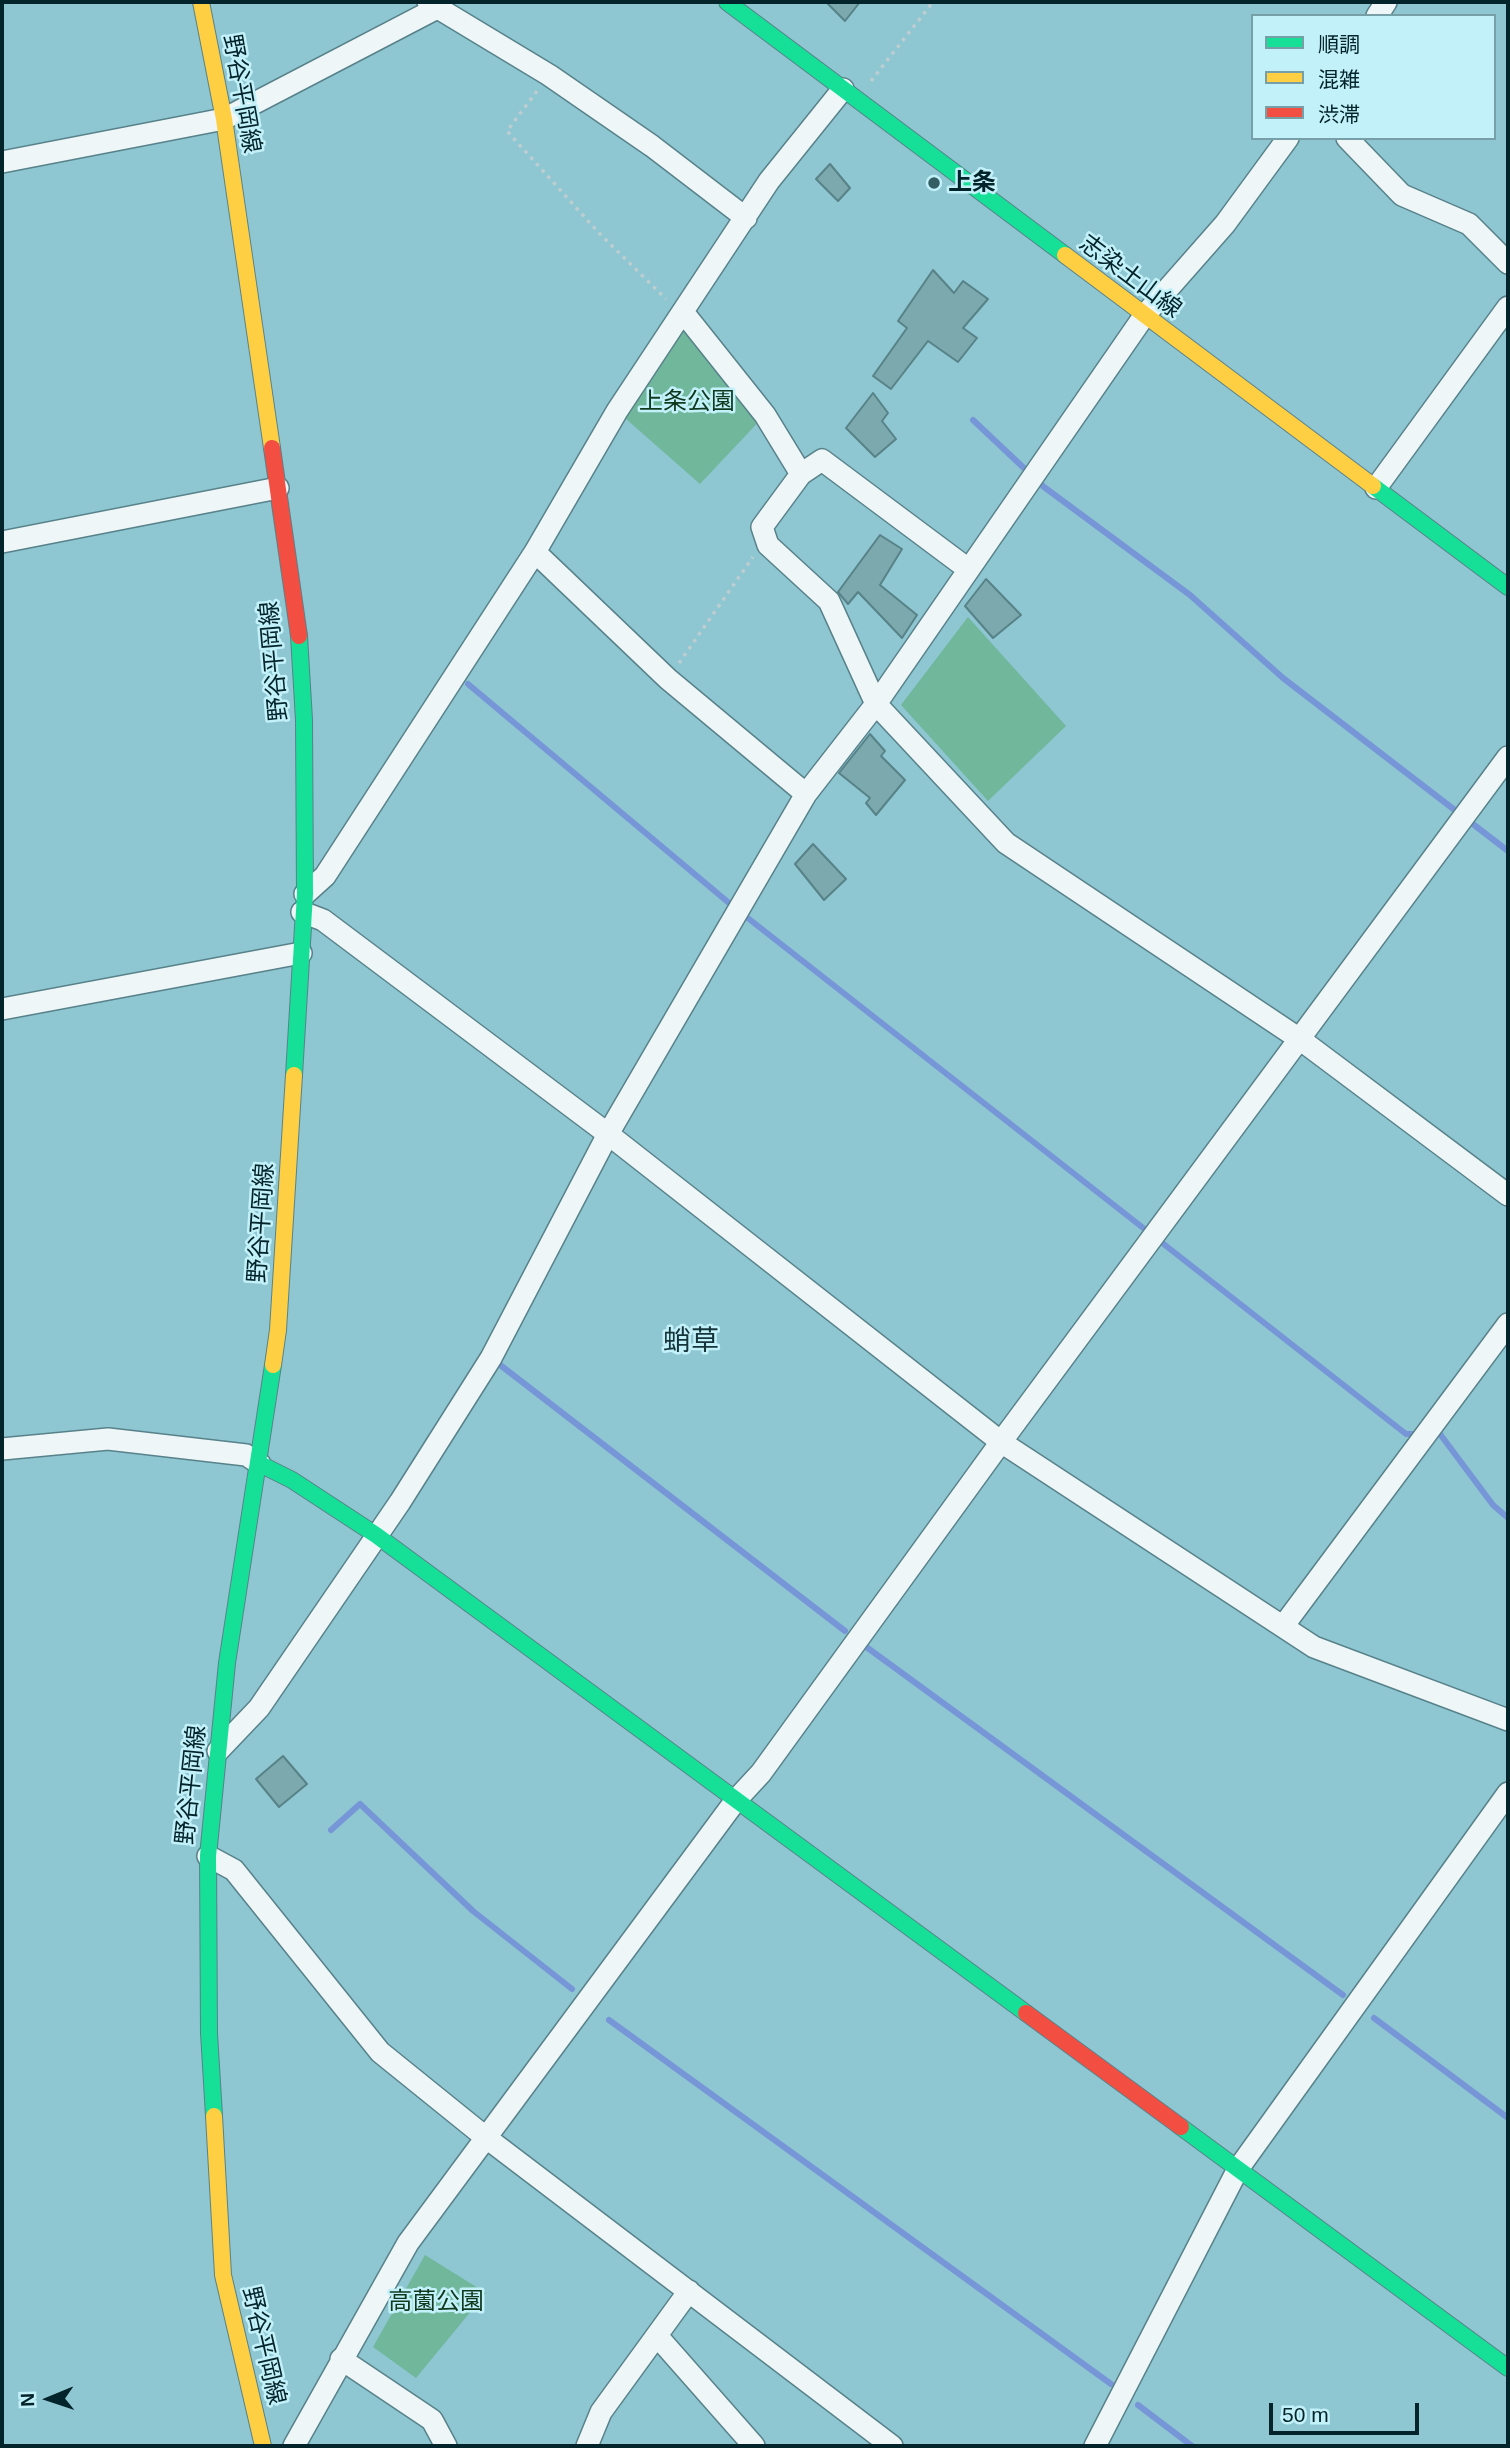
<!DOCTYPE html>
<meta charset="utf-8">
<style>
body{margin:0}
#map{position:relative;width:1510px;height:2448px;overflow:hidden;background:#8ec6d1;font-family:Arial,"Noto Sans JP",sans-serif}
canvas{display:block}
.frame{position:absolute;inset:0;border:4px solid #03242a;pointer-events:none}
.legend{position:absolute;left:1251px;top:14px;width:245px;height:126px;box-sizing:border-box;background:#c3f1fa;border:2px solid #769fa7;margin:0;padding:9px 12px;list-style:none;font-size:21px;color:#03242a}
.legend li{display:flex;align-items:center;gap:14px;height:35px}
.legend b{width:35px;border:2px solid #769fa7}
.north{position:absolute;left:14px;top:2364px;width:70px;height:70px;-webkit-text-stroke:5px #c3f1fa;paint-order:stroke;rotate:268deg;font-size:19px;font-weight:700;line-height:28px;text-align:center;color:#03242a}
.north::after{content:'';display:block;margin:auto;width:24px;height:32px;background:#03242a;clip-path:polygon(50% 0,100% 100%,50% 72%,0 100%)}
.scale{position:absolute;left:1269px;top:2403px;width:150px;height:32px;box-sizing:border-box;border:4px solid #03242a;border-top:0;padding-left:9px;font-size:21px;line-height:24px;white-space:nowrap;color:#03242a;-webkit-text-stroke:5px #c3f1fa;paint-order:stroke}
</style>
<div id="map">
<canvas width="1510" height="2448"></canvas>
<div class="frame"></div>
<ul class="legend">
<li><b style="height:9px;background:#16e098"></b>順調</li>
<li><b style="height:9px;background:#ffcf43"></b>混雑</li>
<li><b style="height:9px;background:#f24e42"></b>渋滞</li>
</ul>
<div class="north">N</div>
<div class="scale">50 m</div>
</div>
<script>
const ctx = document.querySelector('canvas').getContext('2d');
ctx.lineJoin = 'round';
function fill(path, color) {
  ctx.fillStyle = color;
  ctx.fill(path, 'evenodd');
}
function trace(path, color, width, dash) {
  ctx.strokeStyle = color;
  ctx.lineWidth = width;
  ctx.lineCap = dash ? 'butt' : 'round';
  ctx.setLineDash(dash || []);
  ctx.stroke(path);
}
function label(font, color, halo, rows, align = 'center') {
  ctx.font = font + ' Arial,"Noto Sans JP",sans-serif';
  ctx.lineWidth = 5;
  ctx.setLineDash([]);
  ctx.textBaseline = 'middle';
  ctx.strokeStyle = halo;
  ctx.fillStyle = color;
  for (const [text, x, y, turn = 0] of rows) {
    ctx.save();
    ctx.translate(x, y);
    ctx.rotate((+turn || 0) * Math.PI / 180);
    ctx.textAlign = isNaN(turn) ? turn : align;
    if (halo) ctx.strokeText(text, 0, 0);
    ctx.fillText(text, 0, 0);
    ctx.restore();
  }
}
fill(new Path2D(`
 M683,312L765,415L700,484L617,411Z
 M968,617L1066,726L988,801L901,705Z
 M425,2255L486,2293L416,2378L373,2347Z`), '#70b79c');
trace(new Path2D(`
 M973,420L1044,487L1190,595L1283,678L1508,851
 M468,684L735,908L1406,1434H1421
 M495,1361L845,1631
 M1432,1434H1440L1493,1505L1508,1518
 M865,1646L1343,1995
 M331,1830L360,1804L473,1911L572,1989
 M1374,2018L1508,2118
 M609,2020L1111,2384
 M1138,2405L1192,2446`), '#7696d7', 6);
const building = new Path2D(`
 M826,2H860L845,21Z
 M830,164L850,188L838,201L816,179Z
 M933,270L954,293L963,281L988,299L963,328L977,338L958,362L928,341L891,389L873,376L907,328L898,321Z
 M873,393L888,413L882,421L896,439L875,457L846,428Z
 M880,535L902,549L880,585L917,615L902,638L858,592L848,604L838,592Z
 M986,579L1021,615L993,638L965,606Z
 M870,734L885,751L881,756L905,780L876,815L866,803L870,798L839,773Z
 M813,844L846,879L824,900L795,864Z
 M283,1756L307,1784L279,1807L256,1779Z`);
fill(building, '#7ba9ad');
trace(building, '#578287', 2);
const street = new Path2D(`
 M428,2L549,75L652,146L746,218
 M1377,16L1386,2
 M1347,138L1402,195L1469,224L1508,263
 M2,162L224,119L439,7L442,2
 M683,312L765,415L801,474L762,527L768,545L829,601L876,704L1006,843L1301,1040L1508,1195
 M801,474L822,460L968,569
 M1376,488L1508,307
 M2,542L278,488
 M535,552L668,679L806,794
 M305,894L325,876L535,552L617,411L769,181L843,89
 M302,912L323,920L608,1134L1001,1442L1314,1647L1508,1720
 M2,1009L301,953
 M2,1449L108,1439L246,1455L260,1464
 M1284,1625L1508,1324
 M218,1751L259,1708L400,1502L491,1358L608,1134L806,794L876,704L1144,316L1225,224L1288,138
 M208,1856L234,1870L380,2052L484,2136L892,2446
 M658,2337L754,2446
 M341,2359L432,2420L446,2446
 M294,2446L408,2243L736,1800L761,1773L1001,1442L1508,757
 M587,2446L601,2412L689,2291
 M1095,2446L1238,2169L1508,1793`);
const fast = new Path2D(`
 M727,2L1065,255
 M1373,486L1508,587
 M294,1075L305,894L304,720L299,636
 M260,1464L292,1480L376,1535L1026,2013
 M214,2116L209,2033L208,1856L227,1663L273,1365
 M1181,2127L1508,2368`);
const slow = new Path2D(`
 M201,2L224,119L272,448
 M1065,255L1373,486
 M273,1365L278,1330L294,1075
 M214,2116L223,2275L263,2446`);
const jam = new Path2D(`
 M272,448L299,636
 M1026,2013L1181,2127`);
trace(street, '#58828a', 24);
trace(fast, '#58828a', 18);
trace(slow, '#58828a', 18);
trace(jam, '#58828a', 18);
trace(new Path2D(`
 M871,81L933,2
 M537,91L507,131L599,233L666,299
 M679,663L753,557`), '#bcced1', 3.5, [3.5, 5]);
trace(street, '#eef6f8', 21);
trace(fast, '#16e098', 16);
trace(slow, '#ffcf43', 16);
trace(jam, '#f24e42', 16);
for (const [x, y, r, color] of [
 [934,183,7,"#345d64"]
]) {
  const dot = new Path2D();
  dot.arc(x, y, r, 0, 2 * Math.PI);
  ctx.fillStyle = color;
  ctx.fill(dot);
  trace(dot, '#c3f1fa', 2.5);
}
label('24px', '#03242a', '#c3f1fa', [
 ["野谷平岡線",241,94,80],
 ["志染土山線",1130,277,37],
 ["野谷平岡線",275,661,-95],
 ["野谷平岡線",262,1223,-86],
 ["野谷平岡線",192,1785,-84],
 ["野谷平岡線",263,2346,77]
]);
label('bold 24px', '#03242a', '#c3f1fa', [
 ["上条",948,183]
], 'left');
label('24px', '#0f381d', '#c3f1fa', [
 ["上条公園",687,402],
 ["高薗公園",436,2302]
]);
label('28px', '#15353b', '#c3f1fa', [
 ["蛸草",691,1342]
]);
</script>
